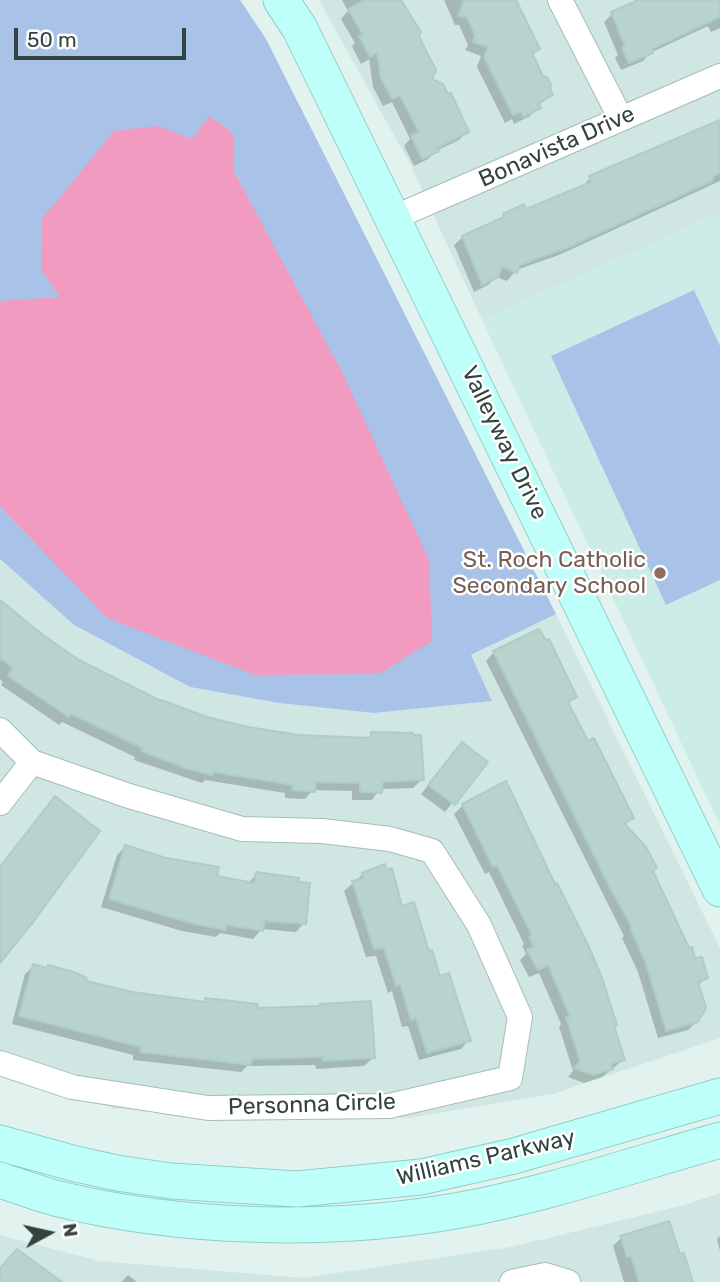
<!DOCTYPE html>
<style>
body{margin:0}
#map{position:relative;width:720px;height:1282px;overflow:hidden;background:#e2f2ef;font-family:Rubik,sans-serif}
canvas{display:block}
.north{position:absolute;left:14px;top:1198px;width:70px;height:70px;-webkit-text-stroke:5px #fff;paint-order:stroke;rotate:82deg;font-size:19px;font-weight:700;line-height:28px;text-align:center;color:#33433f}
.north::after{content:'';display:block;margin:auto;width:24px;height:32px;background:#33433f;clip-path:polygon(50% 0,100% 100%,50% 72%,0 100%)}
.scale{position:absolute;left:14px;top:28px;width:172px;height:32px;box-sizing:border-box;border:4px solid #33433f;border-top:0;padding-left:9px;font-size:21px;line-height:24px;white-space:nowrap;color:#33433f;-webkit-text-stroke:5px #fff;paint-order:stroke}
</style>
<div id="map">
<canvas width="720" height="1282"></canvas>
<div class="north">N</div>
<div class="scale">50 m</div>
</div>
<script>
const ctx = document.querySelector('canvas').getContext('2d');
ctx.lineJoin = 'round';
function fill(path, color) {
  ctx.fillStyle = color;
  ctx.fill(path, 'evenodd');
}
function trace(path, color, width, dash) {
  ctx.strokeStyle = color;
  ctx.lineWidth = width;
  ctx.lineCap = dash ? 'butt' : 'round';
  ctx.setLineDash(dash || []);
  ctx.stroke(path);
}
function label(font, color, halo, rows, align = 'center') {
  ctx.font = font + ' Rubik,sans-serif';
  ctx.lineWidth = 5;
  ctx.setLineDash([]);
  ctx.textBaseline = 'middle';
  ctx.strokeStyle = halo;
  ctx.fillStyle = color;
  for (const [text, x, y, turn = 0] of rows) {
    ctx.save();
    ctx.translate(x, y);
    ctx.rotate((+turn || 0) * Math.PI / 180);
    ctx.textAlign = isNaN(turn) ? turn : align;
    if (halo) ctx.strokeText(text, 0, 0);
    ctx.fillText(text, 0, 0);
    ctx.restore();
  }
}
fill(new Path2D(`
 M319,0H720V213L482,320L411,166Z
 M0,559L74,625L190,687L279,703L374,713L491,701L470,656L556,614L720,948V1038L553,1094L408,1118L115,1109L0,1069Z
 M720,1193V1282H0V1235L99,1261L303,1278L511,1247L684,1205Z`), '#d0e6e2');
fill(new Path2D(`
 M720,213V825L482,320Z`), '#cbece7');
fill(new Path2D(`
 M0,0H240L266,39L556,614L471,655L492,701L374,713L279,703L190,687L74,625L0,559Z
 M694,290L720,346V580L666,605L551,356Z`), '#a9c2e8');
fill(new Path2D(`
 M209,116L233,133L234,172L343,374L429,560L432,641L379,674L255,675L107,618L0,506V301L60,297L41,269L42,219L114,131L158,126L192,139Z`), '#f19bc1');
fill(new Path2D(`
 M342,0H400L418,37L430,80L467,132L459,140L436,151L428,159L414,166L404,146L410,139L392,102L383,106L373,87L369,59L361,64L352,46L355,43L341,19L348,11Z
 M444,0H515L538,49L531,56L551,95L538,106L530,116L514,124L512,119L505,123L477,67L481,56L465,50L468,45L459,25H455Z
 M643,0H720V28L711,32L708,26L650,53L643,61L621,70L615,58L618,55L604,22L612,14Z
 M720,121V181L559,255L516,270L507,281L497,277L488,285L474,292L454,245L463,237L497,222L504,215L525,212L582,187L590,178Z
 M0,602L42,636L108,678L160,703L247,729L299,737L366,740L372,734L422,779L413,788L380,789L372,800H352V791L313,790L305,799L285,798V793L205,780L202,783L134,760L135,757L62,722L59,725L1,685L3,682L0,679Z
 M494,652L575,697L568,704L587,743L632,818L624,826L651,872L694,961L706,977L698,986L697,1021L688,1030L658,1038L638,972L622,938L624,936L486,661Z
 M462,744L485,762L445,812L421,794Z
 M506,784L615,1025L613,1028L623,1060L602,1077L584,1083L568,1077L573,1071L559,1027L561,1024L539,973L529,977L520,960L526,954L522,946L524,944L489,872L485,874L454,814L463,805Z
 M125,847L215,877L248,883L257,874L304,923L296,932L262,929L253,939L220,933L216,937L182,931L101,907L117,855Z
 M363,874L401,908L427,953L469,1040L461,1049L419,1060L408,1026L402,1027L392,991L388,993L376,956L366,957L344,891Z
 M34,966L84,982L132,994L202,1004L206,1000L373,1058L364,1066L316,1069L315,1065L247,1066L241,1072L133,1060V1055L12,1024L25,974Z
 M720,1236V1251L717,1239Z
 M621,1238L691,1282H624L613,1246Z
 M128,1275L137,1282H121Z`), '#0003');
const building = new Path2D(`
 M364,0H401L421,32L419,37L436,70L432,79L443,84L448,94L451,93L469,132L437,148L439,151L422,159L411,136L419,132L400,95L392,99L381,78L377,53L370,57L359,36L363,35L348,9Z
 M464,0H516L540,49L532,53L543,76L547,77L551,85L550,89L553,95L538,103L541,108L523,117L521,112L513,115L484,57L488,47L473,42L475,35L467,17L458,16Z
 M638,0H720V17L652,49L653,53L629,63L622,48L625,46L611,12Z
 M720,120V173L714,176L712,181L569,247L520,265L517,273L502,267L498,277L482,285L462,236L504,217L503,214L524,204L526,209L591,182L589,176Z
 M0,600L43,635L79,660L161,701V700L207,717L248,727L299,735L371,738V732L413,733V735H421L424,780L383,782L382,793L360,792V783L316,782L315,792L292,790L293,785L213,772L212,775L188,769L141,751L143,748L71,714L69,717L8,676L13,668L0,658Z
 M539,629L546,640L549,639L577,697L568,702L588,741L594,738L634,818L624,823L646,847L657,868L653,871L689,948L692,947L695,958L702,957L708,978L698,982L706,1008L698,1022L666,1031L646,963L630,928L632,927L611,890L493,651Z
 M462,742L488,762L455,805L428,785Z
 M506,781L555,884L557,883L588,945L602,978L617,1025L614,1026L625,1060L611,1064L613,1069L593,1075L574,1068L580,1061L566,1017L570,1016L548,965L538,970L527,950L534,947L529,937L532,935L497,865L493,867L462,804Z
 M55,796L100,831L34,921L0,963V867Z
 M125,845L166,858L219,867L217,876L254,883L256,872L299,878V882L310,883L306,924L265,921L263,931L227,925L226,930L191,923L109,899Z
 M385,864L387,870L392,868L402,906L414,902L429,951L432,950L440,976L449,973L471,1041L427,1053L416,1018L411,1020L400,984L396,986L384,948L374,949L352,881L364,878L362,873Z
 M33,964L47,968L48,965L74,972L87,978L86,981L133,992L205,1002V998L258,1004L257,1008L320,1006V1004L371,1001L375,1058L323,1061V1057L252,1059L251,1065L140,1052L141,1047L19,1016Z
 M669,1221L680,1254L684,1253L693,1282H639L631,1256L627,1257L620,1236Z
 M17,1249L62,1282H0V1268Z`);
fill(building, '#b8d3cd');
trace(building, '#abcec6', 2);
const street = new Path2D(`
 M560,0L621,119
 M393,218L720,76
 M0,730L32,762L129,796L242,829L322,831L390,839L432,851L479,925L520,1017L510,1078L389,1106L208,1108L72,1087L0,1063
 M0,803L32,762
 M512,1282L545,1275L568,1282`);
const secondary = new Path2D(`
 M281,0L300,29L720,889
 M0,1143L76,1164L117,1173L171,1181L297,1189L421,1177L514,1156L720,1096
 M0,1180C18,1186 37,1193 55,1198C179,1229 329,1233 455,1211C545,1195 632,1165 720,1140`);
trace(street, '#a5bdb8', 26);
trace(secondary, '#8ed0c9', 37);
trace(street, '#fff', 24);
trace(secondary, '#bffff9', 35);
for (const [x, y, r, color] of [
 [660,573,7,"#8d6e63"]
]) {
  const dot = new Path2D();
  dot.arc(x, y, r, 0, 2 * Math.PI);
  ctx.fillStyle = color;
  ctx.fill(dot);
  trace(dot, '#fff', 2.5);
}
label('23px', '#33433f', '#fff', [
 ["Bonavista Drive",557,147,-24],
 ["Valleyway Drive",504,443,64],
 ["Personna Circle",312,1105,-2],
 ["Williams Parkway",486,1158,-13]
]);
label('23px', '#785e54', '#fff', [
 ["St. Roch Catholic",646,560],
 ["Secondary School",646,586]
], 'right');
</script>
